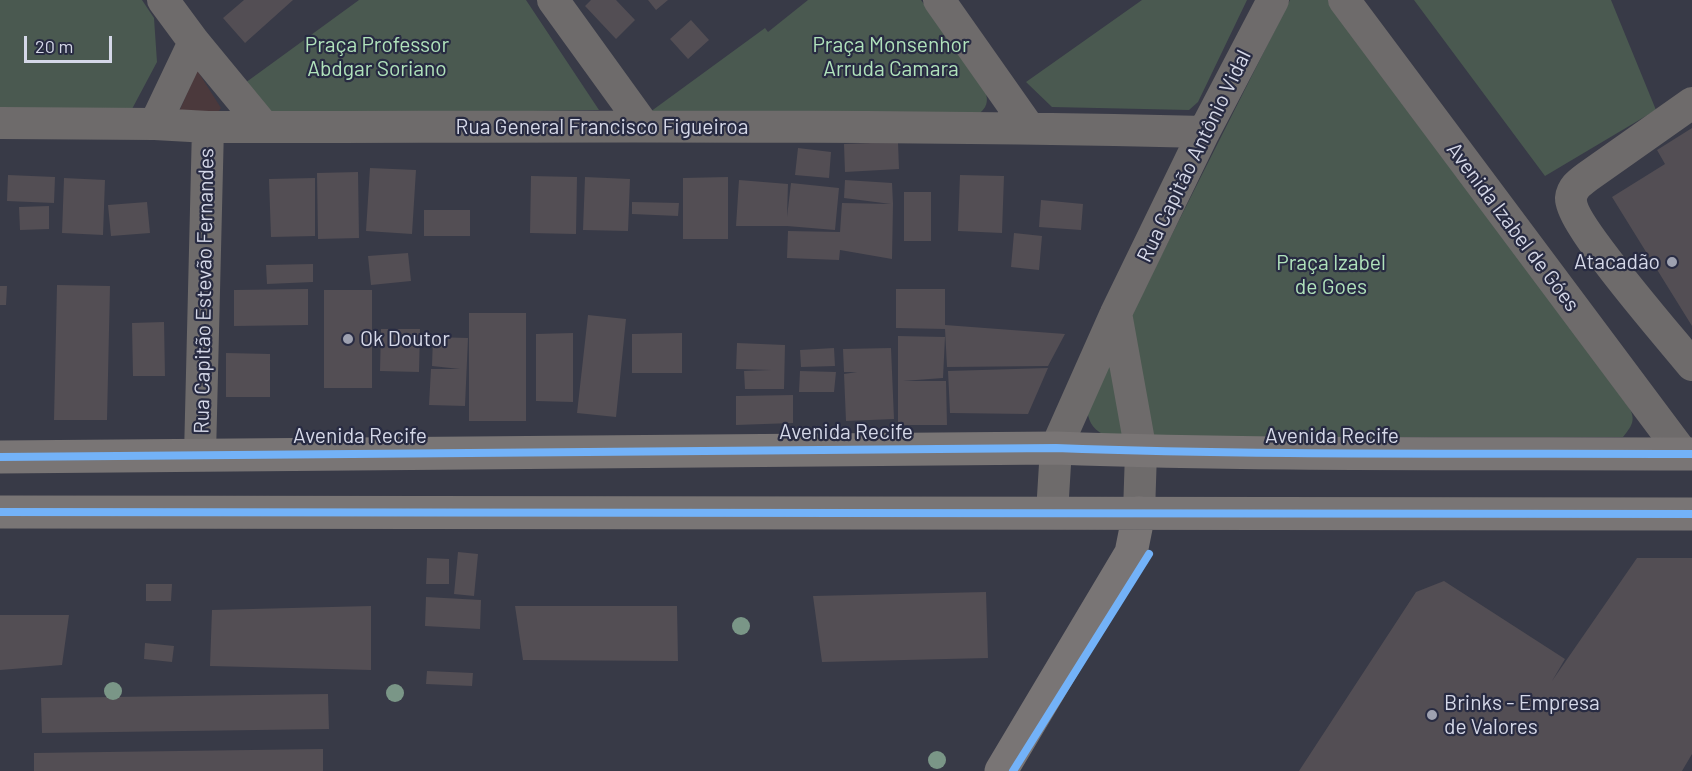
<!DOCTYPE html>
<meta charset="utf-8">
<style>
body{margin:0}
#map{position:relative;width:1692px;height:771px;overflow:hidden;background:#383a47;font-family:Barlow,sans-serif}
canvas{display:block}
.scale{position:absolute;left:24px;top:36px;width:88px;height:27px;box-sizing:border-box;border:3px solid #d5d8e8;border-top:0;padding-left:8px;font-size:18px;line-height:21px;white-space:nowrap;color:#d5d8e8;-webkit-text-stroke:4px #282b42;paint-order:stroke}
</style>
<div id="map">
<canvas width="1692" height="771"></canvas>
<div class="scale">20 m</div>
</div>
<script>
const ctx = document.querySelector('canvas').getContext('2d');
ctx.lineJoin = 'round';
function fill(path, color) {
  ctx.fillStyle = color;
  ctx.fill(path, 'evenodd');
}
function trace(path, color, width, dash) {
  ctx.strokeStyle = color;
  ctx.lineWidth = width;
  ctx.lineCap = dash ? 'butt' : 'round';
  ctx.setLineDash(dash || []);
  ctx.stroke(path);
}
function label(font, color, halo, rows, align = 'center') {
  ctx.font = font + ' Barlow,sans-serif';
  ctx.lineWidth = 4.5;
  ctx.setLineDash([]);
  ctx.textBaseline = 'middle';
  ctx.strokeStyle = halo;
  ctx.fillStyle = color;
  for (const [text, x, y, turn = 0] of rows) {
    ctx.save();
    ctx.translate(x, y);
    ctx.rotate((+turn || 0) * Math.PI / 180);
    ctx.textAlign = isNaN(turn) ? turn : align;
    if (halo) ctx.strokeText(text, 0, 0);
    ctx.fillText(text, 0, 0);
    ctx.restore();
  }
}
fill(new Path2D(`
 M197,70L221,108L216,115L178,114Z`), '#4b393c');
fill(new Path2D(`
 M0,0H142L154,18L157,62L132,109L0,110Z
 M359,0H526L599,110L262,115L245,83Z
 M808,0H921L984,88C988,98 989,105 980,113L650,112L765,28L768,32Z
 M1142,0H1247L1198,102L1189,110L1052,107L1026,82Z
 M1290,0H1329L1630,409C1636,421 1631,427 1623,437H1159L1104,435C1091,428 1088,420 1087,407L1157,264Z
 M1414,0H1611L1656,110L1545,176Z`), '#4a5950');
fill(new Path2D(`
 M244,0H293L245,43L223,18Z
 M591,0H616L635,20L616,39L585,6Z
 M648,0H668L656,10Z
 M691,20L709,40L688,59L670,39Z
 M1692,128V326L1612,197L1665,164L1657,150Z
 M898,142L899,169L845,172L844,144Z
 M798,148L831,152L829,178L795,175Z
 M370,168L416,170L412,234L366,231Z
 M358,172L359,238L318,239L317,173Z
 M8,175L55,177L54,203L7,201Z
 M960,175L1004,176L1002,233L958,231Z
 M531,176L577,177L576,234L530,233Z
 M585,177L630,179L628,231L583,230Z
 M728,177V239H683V178Z
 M64,178L105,180L103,235L62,233Z
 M315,178V236L271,237L269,179Z
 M739,180L788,184L787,217L791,183L839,188L835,230L787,226H736Z
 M845,180L892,183L893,204L892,259L840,250L839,260L787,258L788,231L840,232L842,203L891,204L844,198Z
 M904,192H931V241H904Z
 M1041,200L1083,204L1081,230L1039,227Z
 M147,202L150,233L111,236L108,205Z
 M632,202L679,203L678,216L632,214Z
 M49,206V229L20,230L19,207Z
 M424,210H470V236H424Z
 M1014,233L1042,236L1039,270L1011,267Z
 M408,253L411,281L371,285L368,256Z
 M313,264V282L267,284L266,265Z
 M57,285L110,286L107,420H54Z
 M0,286H7L6,305H0Z
 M308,289V325L234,326V290Z
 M896,289H945V325L1065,334L1048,366L947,367L945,329L896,328Z
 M324,290H372V388H324Z
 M469,313H526V421H469Z
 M588,315L626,319L616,417L577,413Z
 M164,322L165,376H133L132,323Z
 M381,329H420L419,372L380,371Z
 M573,333V402L536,401V334Z
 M682,333V373H632V334Z
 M898,336L945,337L943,378L903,381H946L947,425H898Z
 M433,337L468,338L465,406L429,405L431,369H460L432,366Z
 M737,343L785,345L784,389H745L744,371L771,370L736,369Z
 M834,348L835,366L801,367L800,350Z
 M891,348L894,419L846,421L844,374L857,372H844L843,349Z
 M226,353L270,354V397H226Z
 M1048,368L1028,414L950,413L948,371Z
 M800,371L836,372L834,392H799Z
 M793,395V423L736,425V396Z
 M458,552L478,554L474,596L454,594Z
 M427,558L449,559V584H426Z
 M1637,558H1692V754L1682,771H1299L1416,592L1444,581L1565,659L1552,681Z
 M146,584H172L171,601H146Z
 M986,592L988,658L822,662L813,596Z
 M426,597L481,600L480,629L425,626Z
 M371,606V670L210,666L212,610Z
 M515,606H677L678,661L523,660Z
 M0,615H69L62,665L0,670Z
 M145,643L174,646L172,662L144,659Z
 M427,671L473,673L472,686L426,684Z
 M328,694L329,729L42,733L41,698Z
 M323,749V771H34V753Z`), '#534e54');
trace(new Path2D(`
 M163,0L194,42L264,127
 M553,0L644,126
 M939,0L1029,128
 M1344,0L1683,454
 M1692,103L1587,177C1579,183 1572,188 1571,198C1569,223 1672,340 1692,365
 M0,123L155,124L208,127C540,127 872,124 1204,132
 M155,124L194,42
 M1116,313L1141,452L1139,513
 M200,455L208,127
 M1052,513L1056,448L1116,313L1204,132L1273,0`), '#6e6b6b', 32);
trace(new Path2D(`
 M0,457L1056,448C1268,456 1480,453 1692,454
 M0,512L1692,514
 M1001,771L1131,553L1139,513`), '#797575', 33);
trace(new Path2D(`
 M0,457L1056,448C1268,456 1480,453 1692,454
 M0,512L1692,514
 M1013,771L1149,554`), '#73b2f8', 8);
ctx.fillStyle = '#7a9687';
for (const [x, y] of [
 [741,626],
 [113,691],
 [395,693],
 [937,760]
]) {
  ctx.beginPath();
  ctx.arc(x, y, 9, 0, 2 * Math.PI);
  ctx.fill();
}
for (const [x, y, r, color] of [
 [1672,262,6,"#9ea1b0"],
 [348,339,6,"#9ea1b0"],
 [1432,715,6,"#9ea1b0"]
]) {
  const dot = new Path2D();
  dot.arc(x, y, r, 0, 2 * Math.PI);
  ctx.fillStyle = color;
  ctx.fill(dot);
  trace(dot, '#282b42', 2);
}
label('21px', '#b0e2bb', '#282b42', [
 ["Praça Professor",377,45],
 ["Abdgar Soriano",377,69],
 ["Praça Monsenhor",891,45],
 ["Arruda Camara",891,69],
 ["Praça Izabel",1331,263],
 ["de Goes",1331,287]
]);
label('21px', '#d5d8e8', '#282b42', [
 ["Rua General Francisco Figueiroa",602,127],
 ["Rua Capitão Antônio Vidal",1194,156,-64],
 ["Avenida Izabel de Góes",1513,227,53],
 ["Rua Capitão Estevão Fernandes",204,291,-89],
 ["Avenida Recife",846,432],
 ["Avenida Recife",360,436],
 ["Avenida Recife",1332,436]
]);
label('21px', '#d5d8e8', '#282b42', [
 ["Atacadão",1660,262,"right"],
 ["Ok Doutor",360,339],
 ["Brinks - Empresa",1444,703],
 ["de Valores",1444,727]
], 'left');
</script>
